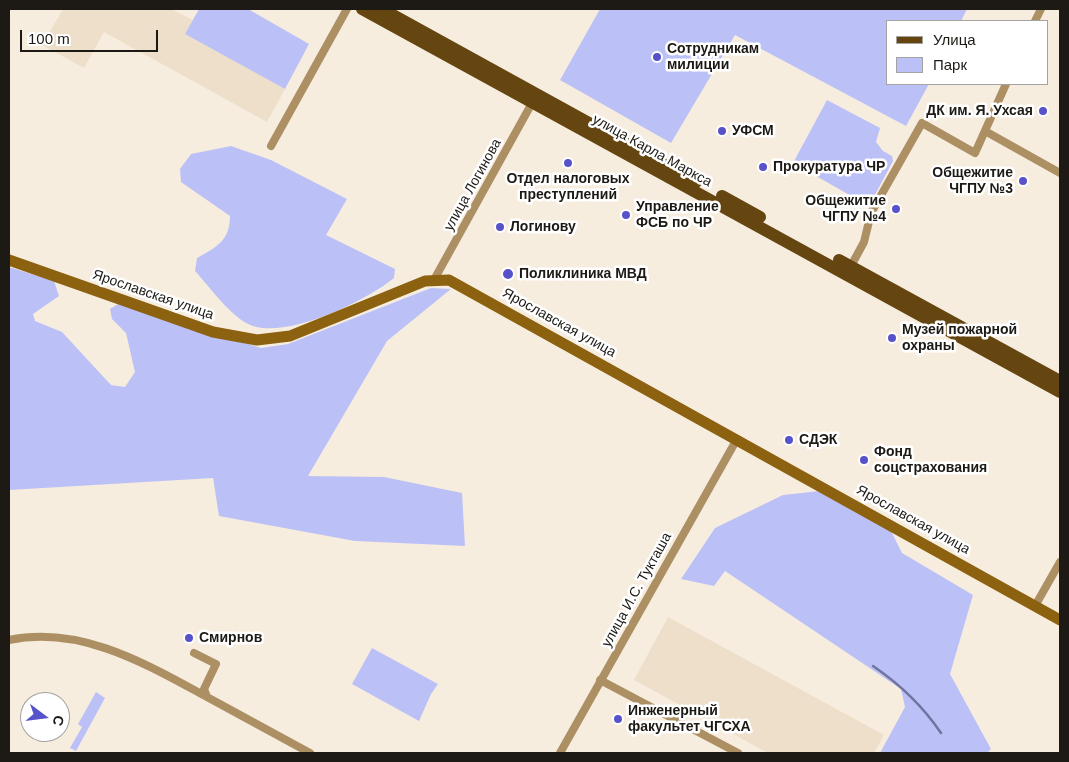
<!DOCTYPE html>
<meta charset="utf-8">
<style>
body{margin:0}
#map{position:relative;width:1069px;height:762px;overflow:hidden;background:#f7eddf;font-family:Arial,sans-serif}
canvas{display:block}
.frame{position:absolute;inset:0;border:10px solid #1d1a15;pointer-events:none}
.legend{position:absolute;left:886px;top:20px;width:162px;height:65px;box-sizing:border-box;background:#fff;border:1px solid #a5a3a1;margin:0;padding:6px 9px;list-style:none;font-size:15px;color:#1d1a15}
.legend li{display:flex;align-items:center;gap:10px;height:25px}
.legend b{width:25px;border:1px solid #a5a3a1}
.north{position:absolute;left:20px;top:692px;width:50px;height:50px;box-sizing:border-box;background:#fff;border:1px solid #a5a3a1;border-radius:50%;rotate:105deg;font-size:14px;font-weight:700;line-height:20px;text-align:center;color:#1d1a15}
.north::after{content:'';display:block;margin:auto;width:18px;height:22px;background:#5752ca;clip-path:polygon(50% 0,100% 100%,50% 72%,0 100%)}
.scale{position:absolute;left:20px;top:30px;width:138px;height:22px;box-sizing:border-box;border:2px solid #1d1a15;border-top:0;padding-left:6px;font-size:15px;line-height:18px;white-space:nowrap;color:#1d1a15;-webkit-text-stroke:4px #fff;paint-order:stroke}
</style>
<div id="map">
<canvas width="1069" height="762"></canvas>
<div class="frame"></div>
<ul class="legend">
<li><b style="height:6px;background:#654611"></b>Улица</li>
<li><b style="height:14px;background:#bbc1f6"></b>Парк</li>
</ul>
<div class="north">С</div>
<div class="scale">100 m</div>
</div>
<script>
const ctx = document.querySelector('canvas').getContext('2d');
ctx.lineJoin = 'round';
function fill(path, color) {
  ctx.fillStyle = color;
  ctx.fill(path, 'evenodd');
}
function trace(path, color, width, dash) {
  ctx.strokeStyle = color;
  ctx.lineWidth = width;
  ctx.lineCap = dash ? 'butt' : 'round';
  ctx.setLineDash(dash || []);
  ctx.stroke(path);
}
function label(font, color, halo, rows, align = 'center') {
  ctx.font = font + ' Arial,sans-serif';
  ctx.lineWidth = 5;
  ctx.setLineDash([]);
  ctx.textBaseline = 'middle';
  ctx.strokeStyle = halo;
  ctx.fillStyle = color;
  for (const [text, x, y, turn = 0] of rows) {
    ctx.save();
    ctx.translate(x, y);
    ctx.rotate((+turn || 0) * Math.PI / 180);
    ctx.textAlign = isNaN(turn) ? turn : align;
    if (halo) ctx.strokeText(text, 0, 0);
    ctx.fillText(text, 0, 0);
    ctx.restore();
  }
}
fill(new Path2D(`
 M63,9H171L193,20L186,34L285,89L267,122L104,32L84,68L42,45Z
 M668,617L884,735L874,753H768L634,680Z`), '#eedfcb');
fill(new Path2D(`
 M199,9H248L309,44L285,89L185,34Z
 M600,9H967L961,21H888V84H929L906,126L735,35L671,143L560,80Z
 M827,100L880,128L876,142L883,151L892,156L893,161L869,206L793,163Z
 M231,146L271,160L347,199L326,235L395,269L394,278C366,301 289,338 253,326C233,320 209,286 195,271L197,258C217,247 230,240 230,216L181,182L180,169L191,154Z
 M9,267L54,281L59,296L33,314L35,321L62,332L111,385L125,387L135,372L126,333L112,319L110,309L118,304L261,348L288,344L431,288L451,289L387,341L308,476L384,477L462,493L465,546L355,541L219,516L213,478L9,490Z
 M820,491L890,529L902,553L973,595L950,674L991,749L987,753H880L905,707L901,689L725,571L714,586L681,579L715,528L783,495Z
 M372,648L438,684L431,694L419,721L352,684Z
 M96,692L105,698L76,751L70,748L82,727L78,724Z`), '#bbc1f6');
trace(new Path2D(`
 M873,666C901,685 922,705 941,733`), '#7174a0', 2.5);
trace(new Path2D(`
 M1035,21L1041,9
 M985,131L1060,173
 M271,146L347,9
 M851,266L864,242L871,213L922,123L975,153L1006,84
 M435,278L532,103
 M1035,606L1060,562
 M9,640C81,625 146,664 207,697
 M194,653L216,664L204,689L207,697L310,753
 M600,680L738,753
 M560,753L737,439`), '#ad8f64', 8);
trace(new Path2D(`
 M9,260L213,332L257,340L290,336L425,281L449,280L1060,620`), '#8c6110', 11);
trace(new Path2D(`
 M362,9L1060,392
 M382,9L696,182
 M722,196L760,217
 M839,260L1060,381`), '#654611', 12);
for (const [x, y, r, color] of [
 [657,57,5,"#5752ca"],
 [1043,111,5,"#5752ca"],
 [722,131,5,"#5752ca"],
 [568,163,5,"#5752ca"],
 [763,167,5,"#5752ca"],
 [1023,181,5,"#5752ca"],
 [896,209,5,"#5752ca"],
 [626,215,5,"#5752ca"],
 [500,227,5,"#5752ca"],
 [508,274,6,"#5752ca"],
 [892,338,5,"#5752ca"],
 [789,440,5,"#5752ca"],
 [864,460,5,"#5752ca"],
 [189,638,5,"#5752ca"],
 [618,719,5,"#5752ca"]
]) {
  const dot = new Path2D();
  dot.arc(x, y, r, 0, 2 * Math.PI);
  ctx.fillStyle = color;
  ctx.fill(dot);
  trace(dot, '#fff', 2);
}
label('bold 14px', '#1d1a15', '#fff', [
 ["Сотрудникам",667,49],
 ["милиции",667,65],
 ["ДК им. Я. Ухсая",1033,111,"right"],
 ["УФСМ",732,131],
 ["Прокуратура ЧР",773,167],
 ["Общежитие",1013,173,"right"],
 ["ЧГПУ №3",1013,189,"right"],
 ["Отдел налоговых",568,179,"center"],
 ["преступлений",568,195,"center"],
 ["Общежитие",886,201,"right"],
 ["ЧГПУ №4",886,217,"right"],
 ["Управление",636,207],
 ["ФСБ по ЧР",636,223],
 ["Логинову",510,227],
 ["Поликлиника МВД",519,274],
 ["Музей пожарной",902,330],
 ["охраны",902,346],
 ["СДЭК",799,440],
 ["Фонд",874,452],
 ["соцстрахования",874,468],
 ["Смирнов",199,638],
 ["Инженерный",628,711],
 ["факультет ЧГСХА",628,727]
], 'left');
label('14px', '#1d1a15', '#fff', [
 ["улица Карла Маркса",652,151,29],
 ["улица Логинова",473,185,-61],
 ["Ярославская улица",153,295,19],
 ["Ярославская улица",559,323,29],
 ["Ярославская улица",913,520,29],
 ["улица И.С. Тукташа",637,590,-61]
]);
</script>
